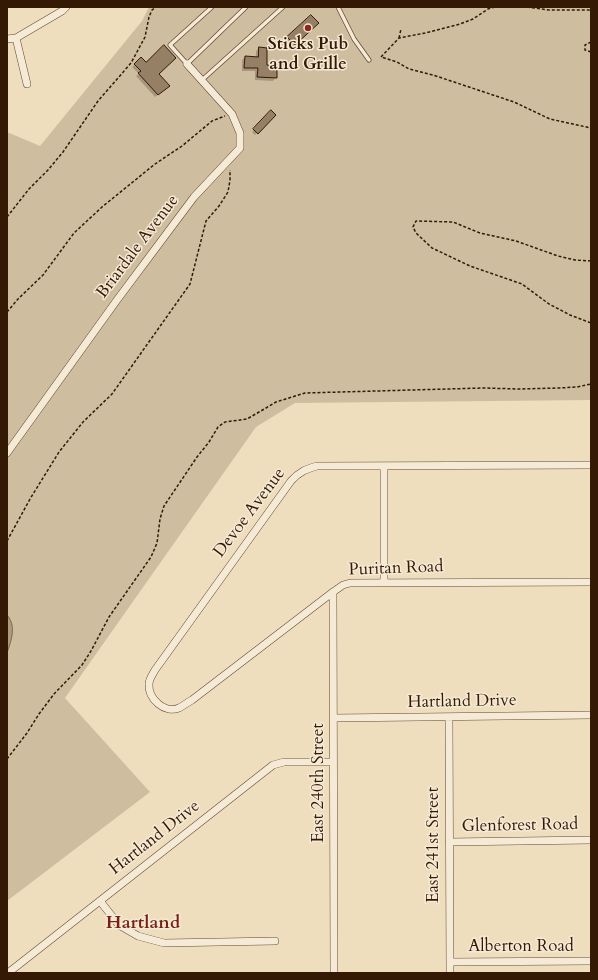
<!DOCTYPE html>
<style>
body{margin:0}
#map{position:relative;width:598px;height:980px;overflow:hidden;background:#efdebe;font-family:Cardo,serif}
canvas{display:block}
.frame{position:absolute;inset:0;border:8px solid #341905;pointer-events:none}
</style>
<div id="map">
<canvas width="598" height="980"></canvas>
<div class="frame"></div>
</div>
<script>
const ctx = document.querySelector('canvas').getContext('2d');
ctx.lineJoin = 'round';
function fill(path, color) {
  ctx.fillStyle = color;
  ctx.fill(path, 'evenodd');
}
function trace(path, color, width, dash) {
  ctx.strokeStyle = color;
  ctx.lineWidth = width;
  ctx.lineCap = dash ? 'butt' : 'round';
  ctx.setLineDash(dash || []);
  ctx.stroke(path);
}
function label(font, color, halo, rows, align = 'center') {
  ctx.font = font + ' Cardo,serif';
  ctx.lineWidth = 3;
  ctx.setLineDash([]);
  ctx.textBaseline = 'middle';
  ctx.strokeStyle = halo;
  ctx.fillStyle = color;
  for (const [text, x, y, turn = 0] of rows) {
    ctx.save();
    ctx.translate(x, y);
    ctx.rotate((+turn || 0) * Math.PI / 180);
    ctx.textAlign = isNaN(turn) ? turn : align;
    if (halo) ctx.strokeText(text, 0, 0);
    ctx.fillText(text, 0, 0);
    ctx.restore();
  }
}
fill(new Path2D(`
 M149,7H591V400L295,403L256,427L65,698L150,792L7,901V132L40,146L142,21Z`), '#cfbd9f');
const water = new Path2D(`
 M7,615C17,626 11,641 7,653Z`);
fill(water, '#af9b7f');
trace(water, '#7e674e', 1);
fill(new Path2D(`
 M311,16L317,23L293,46L287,39Z
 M259,48L266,66L276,77L273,81L255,80V71H242V60L245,57H256V51Z
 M141,59L166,88L155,97L136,76L139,74L132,67Z
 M271,112L275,115L255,135L252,132Z`), '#0003');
const building = new Path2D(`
 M311,15L319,23L295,45L287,37Z
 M164,45L176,58L159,74L170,86L158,95L138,73L141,71L134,64L141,57L146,62Z
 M259,47L267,48V65L277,66V78L257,77L258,68H244L245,56L258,57Z
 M271,110L276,115L258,134L253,129Z`);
fill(building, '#957f65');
trace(building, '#341905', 1);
const service = new Path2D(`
 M212,7L170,45L187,64L246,7
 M338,7L354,39L369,60
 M202,80L283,7`);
const minor = new Path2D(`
 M16,38L27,84
 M7,39L16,38L62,11L66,7
 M7,453L117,300L194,197L240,148V133L232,114L187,64
 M591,465L317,466C306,469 299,472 291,481L155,670C153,674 149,679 149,684C148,699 165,714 179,708C183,706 188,702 192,700L333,592L343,585L350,583L591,582
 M384,583V466
 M333,592L334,973
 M449,717L450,973
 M334,718L591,715
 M449,842L591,840
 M100,901L119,925L138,936L164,943L275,941
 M450,962L591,961
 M8,973L273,765L284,762H333`);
trace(service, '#634a33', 5);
trace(minor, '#634a33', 8);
trace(new Path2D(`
 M495,7L488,9L473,19L460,24L425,33L399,38L381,57L397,62L409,69L433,75L514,102L550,119L591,128
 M527,7L549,10H591
 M399,38L401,29
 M591,42L585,45V50L591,52
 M7,217L29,189L48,170L63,152L98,101L131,63L145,37L149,17L152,10L156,7
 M591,261L575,260L558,256L516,241L480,233L453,222L416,221L413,227L416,233L432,248L470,266L522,284L549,304L570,315L591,323
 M7,312L18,299L43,275L74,233L102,207L155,164L182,146L212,121L225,116
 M7,541L30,499L59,452L83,422L112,394L190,284L206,221L219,206L228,192L230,180V170
 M7,759L27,733L39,714L54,694L82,665L91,651L109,617L151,557L157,543L160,519L164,506L197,457L209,442L218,427L225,422L247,419L266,408L276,402L305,393L483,388L519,389L559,388L577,387L591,384`), '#341905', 1.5, [3, 2]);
trace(service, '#f5ead5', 3.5);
trace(minor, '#f5ead5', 7);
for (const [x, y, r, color] of [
 [308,28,4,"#8f2418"]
]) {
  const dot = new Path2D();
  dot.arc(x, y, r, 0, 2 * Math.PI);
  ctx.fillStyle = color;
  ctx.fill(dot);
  trace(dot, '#f5ead5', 1.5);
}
label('bold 17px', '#341905', '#f5ead5', [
 ["Sticks Pub",308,45],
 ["and Grille",308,65]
]);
label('17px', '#341905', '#f5ead5', [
 ["Briardale Avenue",138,247,-53],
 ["Devoe Avenue",250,513,-53],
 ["Puritan Road",396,569,-2],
 ["Hartland Drive",462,702,-1],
 ["East 240th Street",319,783,-90],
 ["Glenforest Road",520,826,-1],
 ["Hartland Drive",155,838,-38],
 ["East 241st Street",434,845,-90],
 ["Alberton Road",521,947]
]);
label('bold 18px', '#7a1f14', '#f5ead5', [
 ["Hartland",143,924]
]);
</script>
